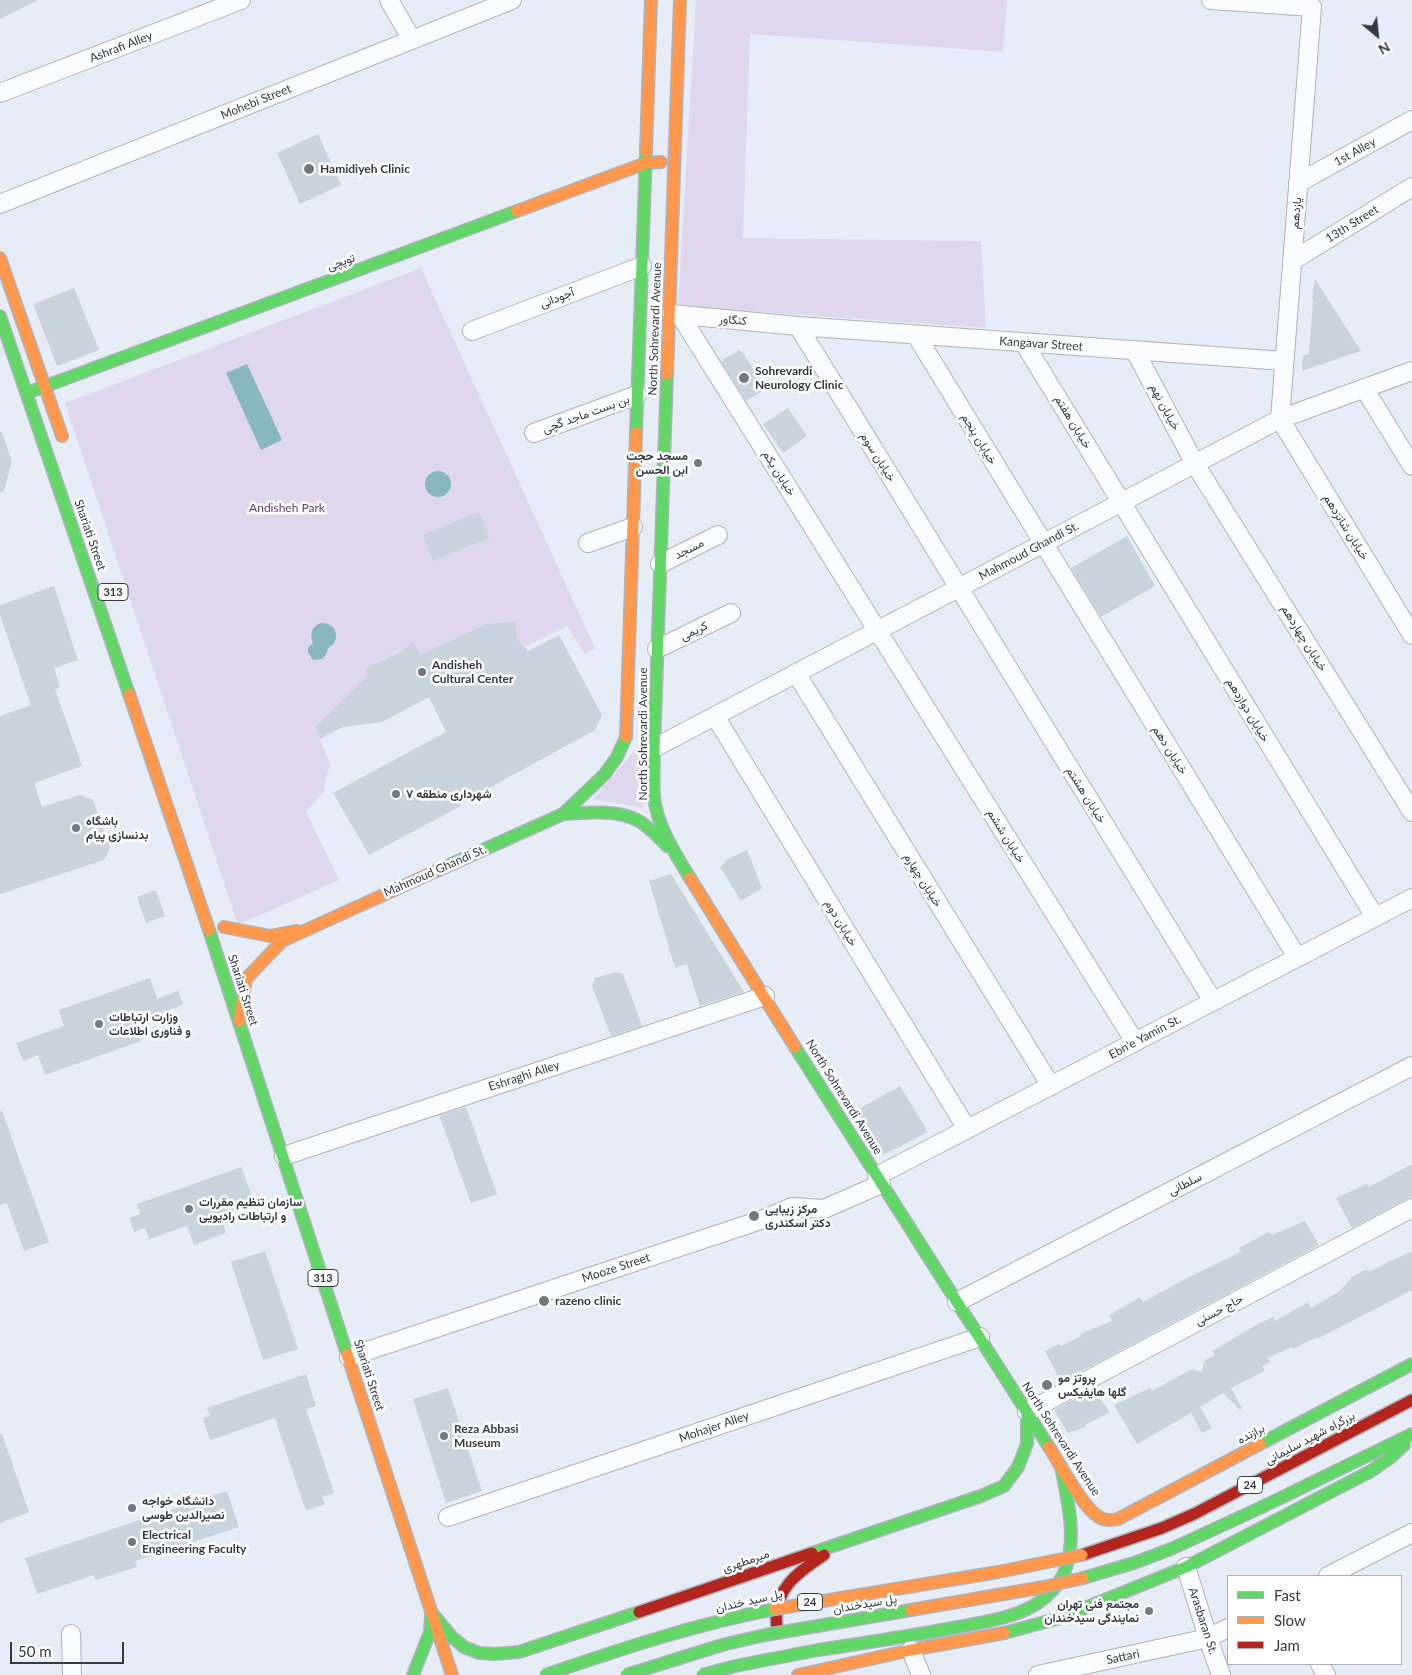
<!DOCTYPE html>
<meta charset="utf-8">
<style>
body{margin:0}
#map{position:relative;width:1412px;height:1675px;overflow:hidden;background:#e6edf7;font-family:Lato,sans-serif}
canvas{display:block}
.legend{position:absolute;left:1227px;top:1575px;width:175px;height:90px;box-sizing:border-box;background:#fff;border:1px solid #adb0b5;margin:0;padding:6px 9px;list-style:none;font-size:15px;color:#323a45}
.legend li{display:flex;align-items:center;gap:10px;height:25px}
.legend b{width:25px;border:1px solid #adb0b5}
.north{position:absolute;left:1352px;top:10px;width:50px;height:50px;-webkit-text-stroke:4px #fff;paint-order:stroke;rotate:152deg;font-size:14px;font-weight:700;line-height:20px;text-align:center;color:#323a45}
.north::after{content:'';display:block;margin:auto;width:18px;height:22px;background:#323a45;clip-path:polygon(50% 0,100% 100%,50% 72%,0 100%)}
.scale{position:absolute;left:10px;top:1642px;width:114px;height:22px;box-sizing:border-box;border:2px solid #323a45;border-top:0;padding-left:6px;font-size:15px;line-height:18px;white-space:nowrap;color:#323a45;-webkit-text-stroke:4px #fff;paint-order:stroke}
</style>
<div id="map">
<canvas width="1412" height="1675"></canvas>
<ul class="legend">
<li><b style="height:6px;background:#63d668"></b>Fast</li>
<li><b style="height:6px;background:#ff974d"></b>Slow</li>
<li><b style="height:6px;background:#b3261e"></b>Jam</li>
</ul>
<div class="north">N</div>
<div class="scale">50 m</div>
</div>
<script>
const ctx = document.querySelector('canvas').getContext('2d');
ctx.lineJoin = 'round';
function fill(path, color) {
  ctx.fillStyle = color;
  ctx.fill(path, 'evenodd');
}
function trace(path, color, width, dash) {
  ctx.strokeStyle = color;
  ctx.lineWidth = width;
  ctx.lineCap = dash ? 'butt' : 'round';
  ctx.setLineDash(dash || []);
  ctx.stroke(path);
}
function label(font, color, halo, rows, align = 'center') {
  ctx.font = font + ' Lato,Vazirmatn,sans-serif';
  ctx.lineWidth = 5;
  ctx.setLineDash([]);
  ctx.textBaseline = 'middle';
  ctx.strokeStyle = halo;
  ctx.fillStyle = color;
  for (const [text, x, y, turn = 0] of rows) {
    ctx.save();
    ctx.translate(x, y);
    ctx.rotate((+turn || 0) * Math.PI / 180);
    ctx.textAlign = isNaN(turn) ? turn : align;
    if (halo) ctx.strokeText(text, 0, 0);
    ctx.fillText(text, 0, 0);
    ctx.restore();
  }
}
fill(new Path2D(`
 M696,0H1007L1003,52L750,34L743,238L981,241L986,328L678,306Z
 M421,268L595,648L585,654L567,626L525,647L516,636V621L486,624L420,655L413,644L365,668L368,675L315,727L331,766L326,777L324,791L306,812L339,880L238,925L65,403Z
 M644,740L643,808L593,799Z`), '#dfd8ec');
fill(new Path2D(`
 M247,364L282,440L261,450L226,373Z
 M425 484a13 13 0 1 1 26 0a13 13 0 1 1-26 0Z
 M321,623C337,622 342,641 328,648L327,653L322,659L313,660L308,652V648L313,643C309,634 312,626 321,623Z`), '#88b8be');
fill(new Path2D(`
 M0,0H38L0,19Z
 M318,134L341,185L300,204L277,153Z
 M1315,279L1361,351L1302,371L1303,356L1309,354L1313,300L1312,297Z
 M74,288L99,350L57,366L33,304Z
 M739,350L743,353L766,389L746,401L722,363L724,359Z
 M788,408L807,436L783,453L763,424Z
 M0,432H2L12,462L3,493L0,492Z
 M479,512L489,538L433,561L423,535Z
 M1127,536L1155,586L1101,617L1071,568Z
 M54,586L78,660L54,668L60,687L55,689L82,766L34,783L42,807L80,795L93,800L110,848L104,860L0,894V716L31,705L0,615V605Z
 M516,621V636L528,651L559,635L602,715L595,730L460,804L461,806L369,855L333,793L446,732L429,697L382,722L343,727L320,739L315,727L368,675L365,668L397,653L413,643L420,655L486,624Z
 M747,850L762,888L741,901L720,867L728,859Z
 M671,874L744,992L700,1006L687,964L675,968L649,881Z
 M156,890L165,916L146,923L137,897Z
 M616,972L623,974L642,1026L611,1036L592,986L595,978Z
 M150,978L157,999L178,991L183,1005L134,1022L141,1041L45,1075L38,1055L23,1061L16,1043L64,1026L59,1010Z
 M900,1086L928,1132L883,1155L857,1110Z
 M466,1107L497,1194L471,1203L439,1115Z
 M0,1111H2L49,1242L24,1251L7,1203L0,1205Z
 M1412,1164V1197L1407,1199L1352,1228L1336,1198L1367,1184L1369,1187Z
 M241,1167L255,1204L220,1216L226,1233L194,1245L187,1226L149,1239L145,1228L134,1232L129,1218L140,1214L137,1204Z
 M1305,1221L1319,1245L1061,1382L1045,1351L1058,1344L1061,1346L1081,1336L1080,1334L1112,1321L1109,1315L1140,1297L1143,1302L1191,1276L1241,1252L1239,1248L1269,1232L1272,1235Z
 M265,1251L298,1349L263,1360L231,1262Z
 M1412,1251V1290L1319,1338L1317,1337L1293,1349L1292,1347L1267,1358L1270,1362L1262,1367L1265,1371L1231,1388L1242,1408L1240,1410L1223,1393L1200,1407L1212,1428L1202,1433L1191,1413L1137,1444L1114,1405L1150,1388L1152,1391L1192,1369L1202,1372L1204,1361L1215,1355L1212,1351L1258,1324L1273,1317L1275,1321L1308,1302L1311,1308L1340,1291L1352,1277L1365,1270L1371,1271L1388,1262Z
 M306,1374L316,1406L306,1409L334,1493L322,1497L325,1504L306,1511L275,1418L210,1440L203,1418L210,1416L207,1408Z
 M448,1388L482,1491L446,1503L413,1399Z
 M1093,1389L1110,1412L1085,1425L1086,1427L1068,1433L1054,1410Z
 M0,1434H2L29,1512L0,1523Z
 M227,1491L239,1527L135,1561L137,1567L96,1580L94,1575L37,1594L25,1558Z`), '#cad4dc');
const street = new Path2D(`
 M389,0L412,40
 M1211,0L1312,7
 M0,93L241,0
 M1298,183L1412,120
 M0,204L512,0
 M1292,261L1412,187
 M672,314L798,326L1284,361
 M680,315L1135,1042
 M798,326L1213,1001
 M472,331L642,266
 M916,335L1297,957
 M1024,343L1375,917
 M1135,351L1195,464L1412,812
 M1364,388L1412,466
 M1280,419L1312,7
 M1280,419L1412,635
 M534,433L637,395
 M588,543L633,527
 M660,564L718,535
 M657,649L731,613
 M796,673L1051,1086
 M715,716L967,1129
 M654,748L1280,419L1412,371
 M284,1156L765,996
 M877,1176L1412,898
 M957,1302L1412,1066
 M349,1357L764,1219L792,1207L824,1209L881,1184
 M1027,1412L1412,1208
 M448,1517L980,1337
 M1186,1567L1208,1638L1221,1675
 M1328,1576L1412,1533
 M71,1634L72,1675
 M911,1650L921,1675
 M1320,1664L1326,1675
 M1038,1675L1208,1638L1228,1628`);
const fast = new Path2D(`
 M0,316L129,694
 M667,374L654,748C654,764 653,780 654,796C656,824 676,855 690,878
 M27,393L517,211
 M636,433L646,152
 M563,814C587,813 615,809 637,820C649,826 658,837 667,846
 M434,872L563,814L604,775L617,757L626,737
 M209,930L347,1354
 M795,1047L1049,1447
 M1260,1444L1412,1364
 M812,1553L981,1496L1004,1486L1018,1467L1027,1444V1412
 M1083,1578L1134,1563L1171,1549L1260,1508L1412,1434
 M431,1612L452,1637L464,1647L479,1653L494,1654L519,1652L639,1612
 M1004,1633L1060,1618L1186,1567L1371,1471L1391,1457L1404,1445
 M818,1650C865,1643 911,1636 958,1627C982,1622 1009,1619 1031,1607C1046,1599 1060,1585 1066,1568C1077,1535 1067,1499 1061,1466
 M413,1675L430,1632L431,1616`);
const slow = new Path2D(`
 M646,152L651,0
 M517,211L646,163L661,162
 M0,258L62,436
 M667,374L680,0
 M129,694L209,930
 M626,737L636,433
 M690,878L795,1047
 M224,927L270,936L296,931
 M239,1021L246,979L282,941L434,872
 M347,1354L452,1675
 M1049,1447C1060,1464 1085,1513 1103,1519C1108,1521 1113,1520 1118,1519L1260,1444
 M798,1675L911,1650L1004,1633`);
const jam = new Path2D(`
 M1082,1555L1162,1528L1194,1514L1412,1400
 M639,1612L812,1553
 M777,1627C772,1590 797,1573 824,1555`);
trace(street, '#adb3bd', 20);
trace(fast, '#adb3bd', 14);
trace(slow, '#adb3bd', 14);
trace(jam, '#adb3bd', 14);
trace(street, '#fbfcfe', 18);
trace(fast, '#63d668', 11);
trace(slow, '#ff974d', 11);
trace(jam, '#b3261e', 11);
const fastBridge = new Path2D(`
 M545,1675C621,1649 696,1624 775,1609
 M626,1675L722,1645L765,1635L911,1610
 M702,1675L735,1666L818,1650`);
const slowBridge = new Path2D(`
 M775,1609L998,1572L1082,1555
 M911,1610L1044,1587L1083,1578`);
trace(fastBridge, '#adb3bd', 14, []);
trace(slowBridge, '#adb3bd', 14, []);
trace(fastBridge, '#63d668', 11);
trace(slowBridge, '#ff974d', 11);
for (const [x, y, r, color] of [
 [309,169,6,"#717983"],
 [744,378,6,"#717983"],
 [698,463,5,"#717983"],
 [422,672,5,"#717983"],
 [396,794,5,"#717983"],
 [76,828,5,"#717983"],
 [99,1024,5,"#717983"],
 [189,1209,5,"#717983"],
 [754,1216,6,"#717983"],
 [544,1301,6,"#717983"],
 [1047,1385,6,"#717983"],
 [444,1436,5,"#717983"],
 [132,1508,5,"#717983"],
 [132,1542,5,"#717983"],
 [1149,1611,5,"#717983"]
]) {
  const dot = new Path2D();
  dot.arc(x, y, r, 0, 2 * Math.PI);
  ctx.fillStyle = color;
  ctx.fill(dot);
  trace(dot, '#fff', 2);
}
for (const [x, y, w] of [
 [113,592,30],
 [323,1278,30],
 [1250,1485,25],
 [810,1602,25]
]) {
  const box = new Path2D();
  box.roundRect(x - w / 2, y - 8.5, w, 17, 4);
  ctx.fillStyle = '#fff';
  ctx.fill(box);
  trace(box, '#323a45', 1);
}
label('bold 11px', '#323a45', null, [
 ["313",113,592],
 ["313",323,1278],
 ["24",1250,1485],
 ["24",810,1602]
]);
label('12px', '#323a45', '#fff', [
 ["Ashrafi Alley",121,47,-21],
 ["Mohebi Street",256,102,-22],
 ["1st Alley",1355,152,-29],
 ["یازدهم",1296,213,-85],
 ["13th Street",1352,224,-32],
 ["توپچی",341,262,-20],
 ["آجودانی",557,298,-21],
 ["کنگاور",733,320,5],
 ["North Sohrevardi Avenue",655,329,-88],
 ["Kangavar Street",1041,344,4],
 ["خیابان نهم",1165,407,62],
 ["بن بست ماجد گچی",586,414,-20],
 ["خیابان هفتم",1073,422,59],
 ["خیابان پنجم",979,439,59],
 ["خیابان سوم",878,457,58],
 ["خیابان یکم",779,473,58],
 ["خیابان شانزدهم",1346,527,58],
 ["Shariati Street",90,535,71],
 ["مسجد",689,549,-27],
 ["Mahmoud Ghandi St.",1029,551,-28],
 ["کریمی",694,631,-26],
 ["خیابان چهاردهم",1304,638,58],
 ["خیابان دوازدهم",1248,710,59],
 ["North Sohrevardi Avenue",643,734,-90],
 ["خیابان دهم",1170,750,58],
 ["خیابان هشتم",1086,795,58],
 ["خیابان ششم",1006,836,58],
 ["Mahmoud Ghandi St.",435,871,-24],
 ["خیابان چهارم",923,880,58],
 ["خیابان دوم",841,923,59],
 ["Shariati Street",243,990,72],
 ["Ebn'e Yamin St.",1145,1037,-28],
 ["Eshraghi Alley",524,1076,-18],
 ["North Sohrevardi Avenue",844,1097,58],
 ["سلطانی",1185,1184,-27],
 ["Mooze Street",616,1268,-18],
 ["حاج حسنی",1219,1310,-28],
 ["Shariati Street",369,1375,72],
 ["Mohajer Alley",714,1427,-19],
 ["برازنده",1251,1434,-28],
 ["بزرگراه شهید سلیمانی",1310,1438,-28],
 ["North Sohrevardi Avenue",1061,1439,57],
 ["میرمطهری",746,1561,-19],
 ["پل سید خندان",749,1601,-13],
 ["پل سیدخندان",865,1604,-10],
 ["Arasbaran St.",1203,1621,72],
 ["Sattari",1123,1657,-12]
]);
label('bold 12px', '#323a45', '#fff', [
 ["Hamidiyeh Clinic",320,169],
 ["Sohrevardi",755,371],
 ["Neurology Clinic",755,385],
 ["مسجد حجت",688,456,"right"],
 ["ابن الحسن",688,470,"right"],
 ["Andisheh",432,665],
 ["Cultural Center",432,679],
 ["شهرداری منطقه ۷",406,794],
 ["باشگاه",86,821],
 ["بدنسازی پیام",86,835],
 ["وزارت ارتباطات",109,1017],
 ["و فناوری اطلاعات",109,1031],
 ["سازمان تنظیم مقررات",199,1202],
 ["و ارتباطات رادیویی",199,1216],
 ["مرکز زیبایی",765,1209],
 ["دکتر اسکندری",765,1223],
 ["razeno clinic",555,1301],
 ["پروتز مو",1058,1378],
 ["گلها هایفیکس",1058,1392],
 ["Reza Abbasi",454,1429],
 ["Museum",454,1443],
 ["دانشگاه خواجه",142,1501],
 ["نصیرالدین طوسی",142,1515],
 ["Electrical",142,1535],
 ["Engineering Faculty",142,1549],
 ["مجتمع فنی تهران",1139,1604,"right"],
 ["نمایندگی سیدخندان",1139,1618,"right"]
], 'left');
label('12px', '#623c73', '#fff', [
 ["Andisheh Park",287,508]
]);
</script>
